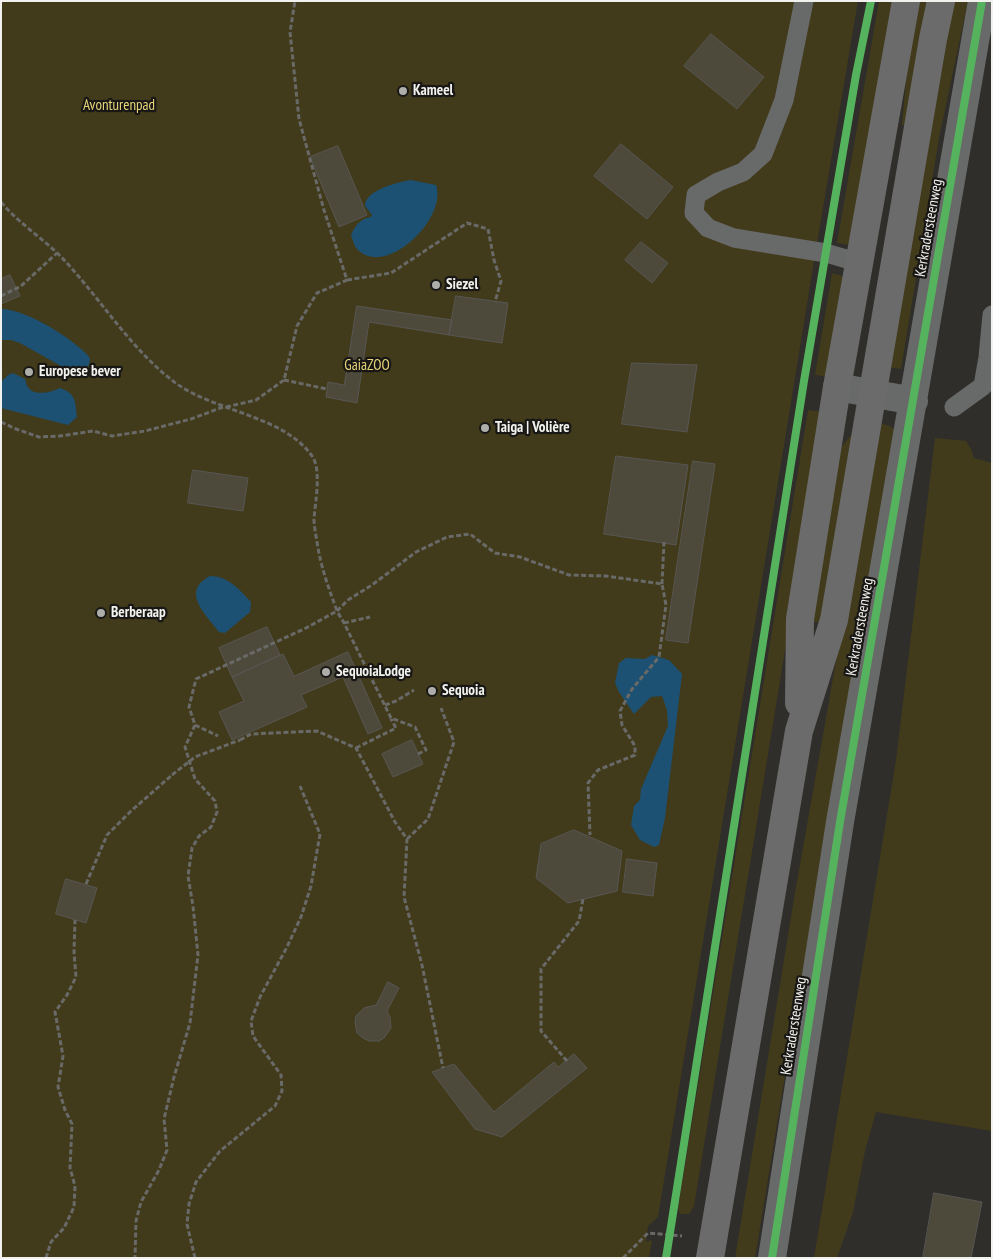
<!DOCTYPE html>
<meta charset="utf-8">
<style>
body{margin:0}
#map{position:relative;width:993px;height:1259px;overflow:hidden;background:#2f2e2b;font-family:"PT Sans Narrow",sans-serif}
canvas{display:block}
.frame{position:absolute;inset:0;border:2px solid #f1f1ed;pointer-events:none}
</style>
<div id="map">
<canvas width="993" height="1259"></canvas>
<div class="frame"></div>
</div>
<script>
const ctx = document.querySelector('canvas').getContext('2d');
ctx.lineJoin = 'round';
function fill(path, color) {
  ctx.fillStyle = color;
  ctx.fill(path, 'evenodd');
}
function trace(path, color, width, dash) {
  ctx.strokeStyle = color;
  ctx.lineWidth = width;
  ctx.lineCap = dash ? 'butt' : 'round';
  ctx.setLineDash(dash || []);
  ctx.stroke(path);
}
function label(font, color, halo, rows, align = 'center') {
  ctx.font = font + ' "PT Sans Narrow",sans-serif';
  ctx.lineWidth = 4.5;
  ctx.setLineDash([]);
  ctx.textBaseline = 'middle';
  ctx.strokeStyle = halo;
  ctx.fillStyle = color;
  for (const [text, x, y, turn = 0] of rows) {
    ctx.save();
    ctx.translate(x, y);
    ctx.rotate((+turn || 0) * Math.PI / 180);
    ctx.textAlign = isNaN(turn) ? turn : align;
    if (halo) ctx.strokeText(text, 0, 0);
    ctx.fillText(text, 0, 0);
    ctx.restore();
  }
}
fill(new Path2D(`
 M1,1H858L816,249L658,1217L648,1226L646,1242L652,1240L649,1258H1Z
 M879,1H894L852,245L837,243Z
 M915,1H932L909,126L902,125L912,15Z
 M953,1H968L939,138L901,369L887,367Z
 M832,273L846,277L829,377L815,375Z
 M808,410L824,412L694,1206L689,1214H680L678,1208Z
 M878,424C888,424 892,426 899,434L792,1033L755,1258H735L795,893Z
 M854,432L824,622H814L811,618L838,455L842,446Z
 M935,438L966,441L971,449L974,458L992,463V1131L876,1112L865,1151L853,1212L837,1258H814L896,760Z`), '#413b1b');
fill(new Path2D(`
 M411,180L436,185C448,218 386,279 357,249C354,246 353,240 351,235C355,226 361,218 371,217L372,215L365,206C365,190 398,182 411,180Z
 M1,309C24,308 76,340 90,358C89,368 87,373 77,375L20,343L11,340H1Z
 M13,373L25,379C26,382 26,385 28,387C34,397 52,392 60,388C77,394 75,402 77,417L68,425L1,408V382L8,375Z
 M210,576C228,576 239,589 251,602L250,612L225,633L219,632C206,614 180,592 210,576Z
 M652,655L669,660L682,674L665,818L659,845L654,847L640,840L631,825L634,806L640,800L641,789L668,726L667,710L662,696L651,697L634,714L619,692L615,683L619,663L626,658L645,659Z`), '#1c5174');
const building = new Path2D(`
 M711,34L764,77L737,109L684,66Z
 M621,144L673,187L647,219L594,176Z
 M338,146L367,215L339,227L310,157Z
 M641,242L668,263L652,283L625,260Z
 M10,275L20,296L1,304V279Z
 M456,296L508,303L502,343L449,335Z
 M357,306L452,320L449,335L369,322L357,403L326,397L328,382L344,385Z
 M632,363L697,365L687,432L622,424Z
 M616,456L688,465L676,545L604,534Z
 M693,461L715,464L688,643L666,640Z
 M193,470L248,478L243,511L188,503Z
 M267,627L280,655L232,677L219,648Z
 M348,652L382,728L368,734L343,677L301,695L307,707L232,740L219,712L244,701L232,677L283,654L294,676Z
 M412,740L423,764L393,777L382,754Z
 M574,830L622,851L617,891L568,903L536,878L541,844Z
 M627,859L657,863L653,896L623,892Z
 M66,879L97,888L86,923L56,914Z
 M388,982L399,988L387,1011L390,1017L391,1028L384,1038L379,1041H369L363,1038L357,1033L355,1022L356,1016L364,1008L376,1005Z
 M574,1054L587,1068L502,1137L475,1129L432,1072L454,1064L494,1112L554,1062L558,1067Z
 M934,1193L982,1202L971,1258H923Z`);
fill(building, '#4d4a3c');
trace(building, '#575653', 1);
trace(new Path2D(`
 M1,202C20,225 46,240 65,261C103,302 132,351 177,384C217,412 284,416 312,456C322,470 315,503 314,519C314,527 316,535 317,542C321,568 328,586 337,611L306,628L196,679L189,707L195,725L185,747L195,779L215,801L217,812L211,827L199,836L192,848L188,876L193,906L198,955L190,1023L174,1077L164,1119L167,1150L159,1170L141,1202L136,1221L135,1258
 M347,280L391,273L467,223L488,229L494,260L501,281L495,302
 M1,296L21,286L57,253
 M284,380L327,389
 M226,407L256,400L284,380L297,326L317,293L347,280L324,210L299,119L290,32L295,1
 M1,422L16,429L39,437L60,436L93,431L112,436L145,431L191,419L223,407
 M662,584L664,542
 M344,623L370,617
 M385,705L396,701L414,690
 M195,725L218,736
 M240,740L251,734L317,731L356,748L395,822L407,839L404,897L422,965L443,1068
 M356,748L396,728L391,719
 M418,754L426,750L415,727L391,718L344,623L337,611L348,600L372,585L416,552L447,537L470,534L495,553L520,557L569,575L606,576L662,584L666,605L659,657L632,689L620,711L622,725L635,746V755L598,770L588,783L590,835
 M407,839L428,819L454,742L441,708
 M86,884L107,835L130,812L172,775
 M567,1061L541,1031V969L579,921L583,899
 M46,1258L51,1242L64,1228L74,1207L75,1186L70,1168L72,1124L65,1110L58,1087L63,1056L55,1012L67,995L76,977L74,952L75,920
 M195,1258L187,1224L189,1204L196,1182L220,1151L275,1106L282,1091L281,1075L253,1036L251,1021L260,997L287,947L301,917L311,886L320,834L300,786
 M623,1258L648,1233L682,1236`), '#696967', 3, [5, 2.5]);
trace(new Path2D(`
 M804,1L784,100L763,154L743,172L718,182L696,195L694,213L708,228L734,238L826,253L860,263
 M954,407L983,386L988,357L992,315`), '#686969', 19);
trace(new Path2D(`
 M837,387L914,401
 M772,1258L840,822L982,1`), '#686969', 28);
trace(new Path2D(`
 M799,703L800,619L837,387L906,1
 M710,1258L799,731L834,620L933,39L941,1`), '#6b6b6b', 28);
trace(new Path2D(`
 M172,775L195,757L240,740`), '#696967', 3, [5, 2.5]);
trace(new Path2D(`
 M666,1258L804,381L856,75L871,1
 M772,1258L840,822L982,1`), '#56b35d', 8);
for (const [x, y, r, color] of [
 [403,91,5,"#adada9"],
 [436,285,5,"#adada9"],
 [29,372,5,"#adada9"],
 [485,428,5,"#adada9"],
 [101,613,5,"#adada9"],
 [326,672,5,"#adada9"],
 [432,691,5,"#adada9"]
]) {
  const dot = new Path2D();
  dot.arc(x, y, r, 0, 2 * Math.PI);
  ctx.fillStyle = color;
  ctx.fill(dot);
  trace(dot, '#181715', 2);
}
label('bold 15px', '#f1f1ed', '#181715', [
 ["Kameel",413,91],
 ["Siezel",446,285],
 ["Europese bever",39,372],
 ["Taiga | Volière",495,428],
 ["Berberaap",111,613],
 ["SequoiaLodge",336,672],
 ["Sequoia",442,691]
], 'left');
label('15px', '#e7d678', '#181715', [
 ["Avonturenpad",119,106],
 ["GaiaZOO",367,366]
]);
label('15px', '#f1f1ed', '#181715', [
 ["Kerkradersteenweg",929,228,-80],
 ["Kerkradersteenweg",860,627,-80],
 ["Kerkradersteenweg",794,1026,-81]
]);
</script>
